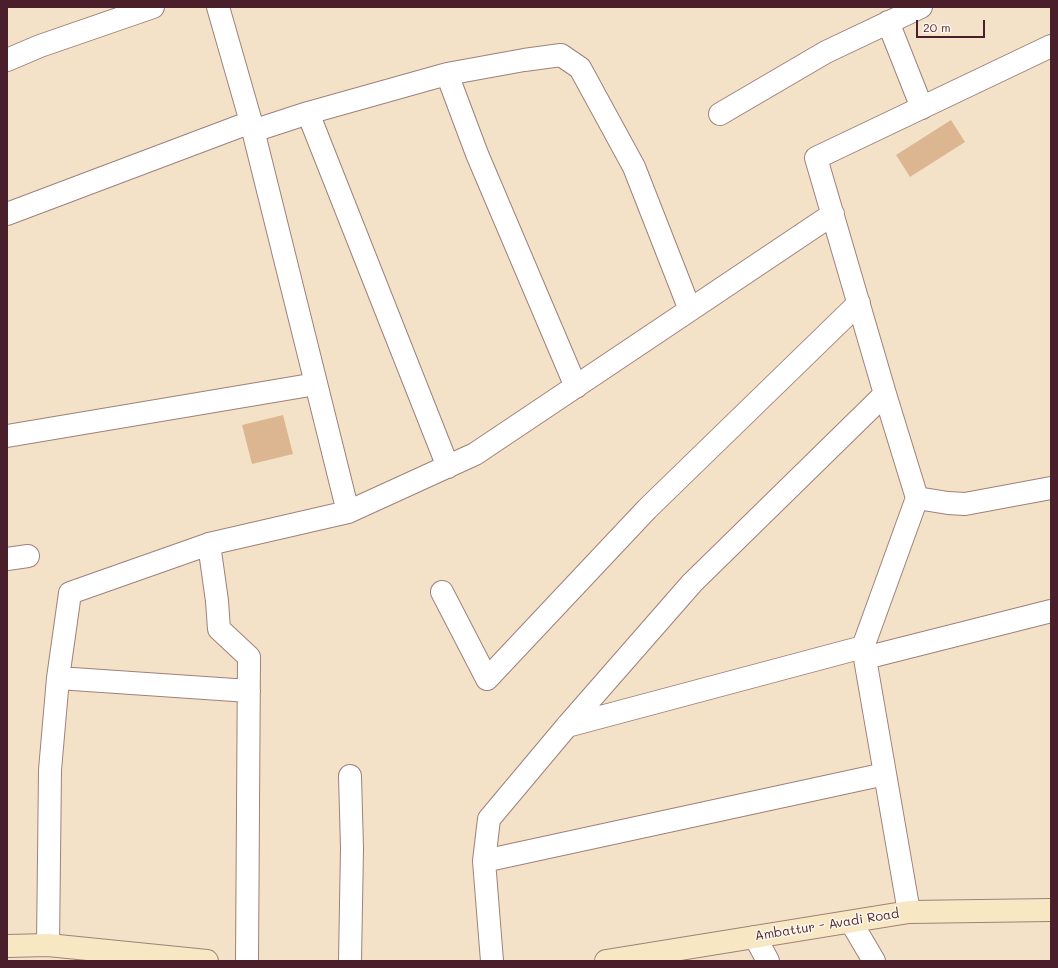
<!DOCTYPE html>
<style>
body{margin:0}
#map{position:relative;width:1058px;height:968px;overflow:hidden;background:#f4e2c8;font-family:Mali,sans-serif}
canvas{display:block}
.frame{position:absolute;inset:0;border:8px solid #4a1f2b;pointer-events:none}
.scale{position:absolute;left:916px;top:20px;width:69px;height:18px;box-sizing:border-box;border:2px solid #4a1f2b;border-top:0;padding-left:5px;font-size:12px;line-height:14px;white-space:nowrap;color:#4a1f2b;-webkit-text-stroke:3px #fbf7ec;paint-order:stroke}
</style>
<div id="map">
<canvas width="1058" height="968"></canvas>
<div class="frame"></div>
<div class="scale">20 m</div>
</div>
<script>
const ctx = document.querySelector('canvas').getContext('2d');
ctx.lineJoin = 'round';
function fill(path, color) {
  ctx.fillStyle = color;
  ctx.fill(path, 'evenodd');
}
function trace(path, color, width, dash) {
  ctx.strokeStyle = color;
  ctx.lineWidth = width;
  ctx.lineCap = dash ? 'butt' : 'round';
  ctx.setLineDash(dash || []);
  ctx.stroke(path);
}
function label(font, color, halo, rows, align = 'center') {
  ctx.font = font + ' Mali,sans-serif';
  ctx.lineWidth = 3;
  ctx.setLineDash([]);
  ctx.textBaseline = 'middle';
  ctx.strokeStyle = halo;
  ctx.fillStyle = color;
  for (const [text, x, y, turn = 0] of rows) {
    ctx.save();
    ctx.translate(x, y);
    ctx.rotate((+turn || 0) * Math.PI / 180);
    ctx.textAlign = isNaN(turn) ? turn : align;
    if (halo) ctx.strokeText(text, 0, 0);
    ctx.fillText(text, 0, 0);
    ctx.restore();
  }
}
fill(new Path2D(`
 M951,120L965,142L910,177L896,155Z
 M283,415L293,454L252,464L242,425Z`), '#dbb690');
const street = new Path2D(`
 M218,7L251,122L348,512
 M888,22L922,108
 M7,60L40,46L153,7
 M447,74L477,154L576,387
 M308,113L448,467
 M720,114L826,52L921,7
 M253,131L308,113L447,74L524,60L561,55L580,68L634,167L690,310
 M7,214L251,122
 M7,436L316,384
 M917,498L948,503L965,504L1051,488
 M209,544L217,601L219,629L249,657L247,961
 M7,559L28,556
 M442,592L487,679L647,509L859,303
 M863,647L917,498L885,394L816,158L1051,46
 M865,658L1051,611
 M58,678L249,691
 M567,726L863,647L909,912
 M350,776L352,848L350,961
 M484,861L489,819L567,726L692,583L885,394
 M851,922L874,961
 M755,937L768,961
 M48,945L50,770L58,678L70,593L209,544L348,512L475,454L833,214
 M492,961L484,861L885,774`);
const secondary = new Path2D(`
 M7,946L48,945L207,961
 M606,961L909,912L1051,910`);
trace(street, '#9f807a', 24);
trace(secondary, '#9f807a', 24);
trace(street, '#fff', 22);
trace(secondary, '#f7e8c3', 22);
label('13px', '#4a1f2b', '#fbf7ec', [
 ["Ambattur - Avadi Road",827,925,-9]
]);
</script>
